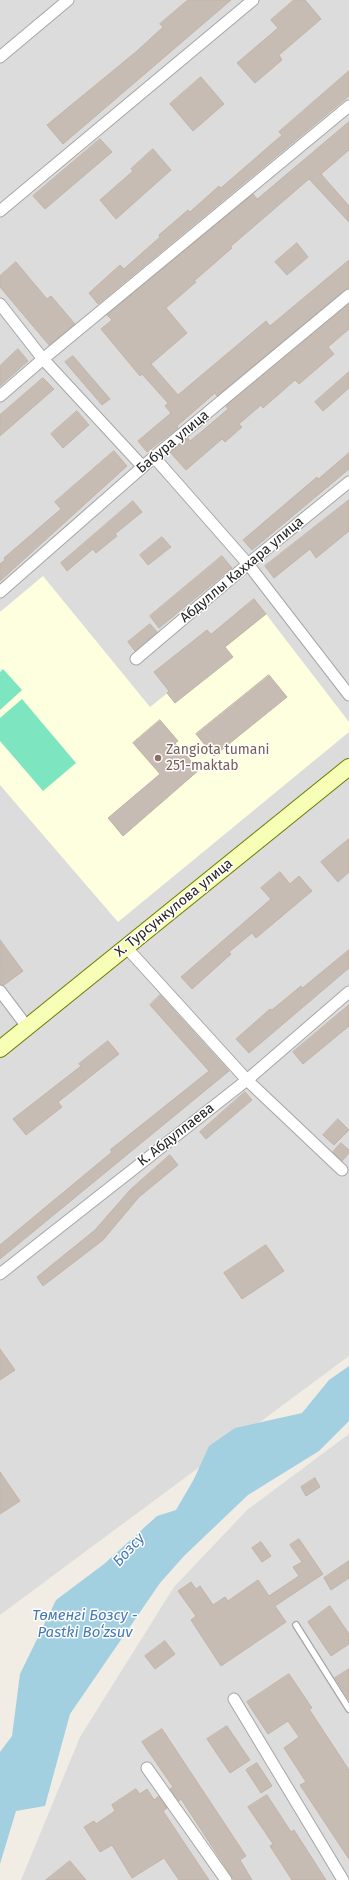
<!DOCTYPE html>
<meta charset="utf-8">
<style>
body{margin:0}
canvas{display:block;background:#f1ede5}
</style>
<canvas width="349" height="1880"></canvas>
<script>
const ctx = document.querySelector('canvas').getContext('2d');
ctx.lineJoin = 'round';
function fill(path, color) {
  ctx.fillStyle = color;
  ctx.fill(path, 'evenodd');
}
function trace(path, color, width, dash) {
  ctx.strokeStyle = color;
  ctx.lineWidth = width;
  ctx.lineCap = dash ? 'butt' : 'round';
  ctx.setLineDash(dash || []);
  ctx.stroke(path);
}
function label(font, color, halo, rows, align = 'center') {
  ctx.font = font + ' "Fira Sans",sans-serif';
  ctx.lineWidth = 3;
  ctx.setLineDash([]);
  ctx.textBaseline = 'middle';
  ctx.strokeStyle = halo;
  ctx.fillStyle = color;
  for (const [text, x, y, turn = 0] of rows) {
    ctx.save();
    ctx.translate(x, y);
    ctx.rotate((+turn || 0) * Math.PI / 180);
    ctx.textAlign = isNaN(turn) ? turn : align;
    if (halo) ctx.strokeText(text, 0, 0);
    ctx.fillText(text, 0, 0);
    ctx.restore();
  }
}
fill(new Path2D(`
 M0,0H349V1356L0,1615Z
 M349,1434V1880H21L80,1737L174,1587L247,1510Z`), '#dddcdc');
fill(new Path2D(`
 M43,576L150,707L266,614L349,722V732L118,922L0,785V612Z`), '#feffdf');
fill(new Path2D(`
 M3,669L22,690L0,710V672Z
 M22,699L76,763L43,791L0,741V718Z`), '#7ee5c1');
fill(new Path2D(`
 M349,1366V1421L319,1451L248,1495L184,1556L160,1583L70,1714L45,1806L16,1811L0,1864V1752L12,1736L20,1674L56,1600L104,1564L157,1516L176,1510L194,1479L209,1446L235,1428L302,1413L329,1380Z`), '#a2d0e1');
const building = new Path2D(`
 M188,0H231L63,144L47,125L137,51L163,27L160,24Z
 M294,0H305L321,19L279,55L282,60L255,83L237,63L278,28L271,20Z
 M349,71V96L98,304L89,293L120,265L124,269L160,237L159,235L188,210L190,212L219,186L221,188L282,135L279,132Z
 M201,77L224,104L193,131L170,104Z
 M349,122V150L321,174L349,206V222L309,179L230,247L232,248L194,281L196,282L166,308L187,333L151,364L178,395L266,321L270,326L349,260V288L345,290L217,396L215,393L177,426L178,428L147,452L138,441L171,413L165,406L168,403L142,374L140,376L101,329L112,320L107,315L253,194L257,199Z
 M100,139L112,152L45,209L33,196Z
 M153,149L171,170L116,219L100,200L133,171L131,169Z
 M297,243L308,257L287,275L275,262Z
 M16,262L47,299L51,296L75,324L49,345L0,287V276Z
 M349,304V329L328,347L334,354L299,384L295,380L263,408L261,405L239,424L242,427L225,442L222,439L186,470L170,452L188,438L190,441L207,427L228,409L226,406Z
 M18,349L28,361L0,386V366Z
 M73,356L110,399L102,405L65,362Z
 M349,372V388L323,411L315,402Z
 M43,378L54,389L0,436V415Z
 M77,411L89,425L63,448L51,434Z
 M114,451L127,466L0,581V564L5,560L4,558L61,509L55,502Z
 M349,453V469L252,550L243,540L317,477L318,479Z
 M349,500V531L316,558L310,549L274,578L265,566Z
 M133,501L142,512L115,534L117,536L96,553L93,549L67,571L61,563Z
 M162,537L171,547L148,565L140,555Z
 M222,556L232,568L159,628L150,616Z
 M254,599L266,614L225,647L233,657L175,703L167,693L169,691L154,672L207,630L211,634Z
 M150,624L157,632L135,651L128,642Z
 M269,675L287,697L214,756L196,734Z
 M160,720L178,741L175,743L199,770L123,836L108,818L160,774L133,743Z
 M349,839V872L338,882L321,862Z
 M280,872L290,884L299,876L312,891L256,938L252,933L229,952L231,954L192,989L181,977L271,899L261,888Z
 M0,940L23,971L4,985L0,984Z
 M349,950V968L249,1053L236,1039L270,1009L272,1010L301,986L302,988Z
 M160,995L229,1071L0,1259V1245L112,1152L110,1150L209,1071L150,1005Z
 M349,1005V1026L303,1064L293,1052Z
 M108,1041L119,1054L58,1102L62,1107L26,1135L13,1119L81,1066L79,1064Z
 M245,1092L252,1100L206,1139L200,1132Z
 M338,1119L349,1130L334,1145L323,1135Z
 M341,1143L349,1150V1153L342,1161L333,1152Z
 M170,1155L178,1165L139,1197L103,1240L43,1286L37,1277L95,1230L130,1190Z
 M266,1245L284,1271L242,1299L224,1273Z
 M0,1349L15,1370L0,1380Z
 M0,1472L20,1501L0,1514Z
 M315,1478L320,1487L306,1496L301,1487Z
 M299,1539L323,1574L275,1606L286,1622L221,1666L191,1620L196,1616L178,1591L191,1582L196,1589L200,1586L213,1605L225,1597L228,1601L258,1580L269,1596L299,1576L293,1567L302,1562L290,1545Z
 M261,1542L271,1556L262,1562L252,1548Z
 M349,1561V1578L331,1590L324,1578Z
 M330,1606L349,1634V1644L331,1656L308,1622Z
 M165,1641L175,1654L155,1669L145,1656Z
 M349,1669V1700L335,1678Z
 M289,1674L312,1708L309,1709L349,1770V1859L300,1785L306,1782L284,1748L299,1737L288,1721L268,1734L247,1702Z
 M227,1726L250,1760L230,1773L207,1739Z
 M162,1729L246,1856L240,1860L252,1880H234L183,1802L181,1799L179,1801L170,1789L173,1787L142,1742Z
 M257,1763L272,1786L261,1793L246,1770Z
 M136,1789L140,1794L147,1789L154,1800L159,1796L167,1808L163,1811L209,1880H179L164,1858L132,1878L112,1845L100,1852L84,1827L94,1821L96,1824L115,1811L112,1805Z
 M267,1795L291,1832L294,1830L326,1880H292L270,1846L273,1844L248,1807Z
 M70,1861L86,1880H46Z`);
fill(building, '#c6bcb4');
trace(building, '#c3b4a6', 1);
const lane = new Path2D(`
 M296,1625L349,1709`);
const street = new Path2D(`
 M0,57L68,0
 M0,211L253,0
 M0,304L43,359L143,467
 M0,396L43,359L349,106
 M154,457L248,564L349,695
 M0,592L154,457L349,295
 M136,659L248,564L349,482
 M126,947L247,1080L342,1170
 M0,991L28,1028
 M0,1274L247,1080L349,992
 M234,1699L343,1880
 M147,1768L226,1880`);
const secondary = new Path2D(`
 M0,1049L349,767`);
trace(lane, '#a6a6a6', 8);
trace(street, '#a6a6a6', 13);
trace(secondary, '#6a7c00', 18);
trace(lane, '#fff', 5.5);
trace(street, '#fff', 11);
trace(secondary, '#f7feb6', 16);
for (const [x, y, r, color] of [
 [158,758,4,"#8d6e63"]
]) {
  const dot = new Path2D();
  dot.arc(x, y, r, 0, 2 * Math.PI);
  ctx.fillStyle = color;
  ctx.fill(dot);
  trace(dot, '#fff', 1.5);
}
label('14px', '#1f1f1f', '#fff', [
 ["Бабура улица",173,442,-40],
 ["Абдуллы Каххара улица",242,570,-40],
 ["Х. Турсункулова улица",174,908,-39],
 ["К. Абдуллаева",176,1135,-38]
]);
label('14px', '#785e54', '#fff', [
 ["Zangiota tumani",166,750],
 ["251-maktab",166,766]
], 'left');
label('italic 15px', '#4579b6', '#fff', [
 ["Бозсу",129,1550,-48],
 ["Төменгі Бозсу -",85,1616],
 ["Pastki Boʻzsuv",85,1633]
]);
</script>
